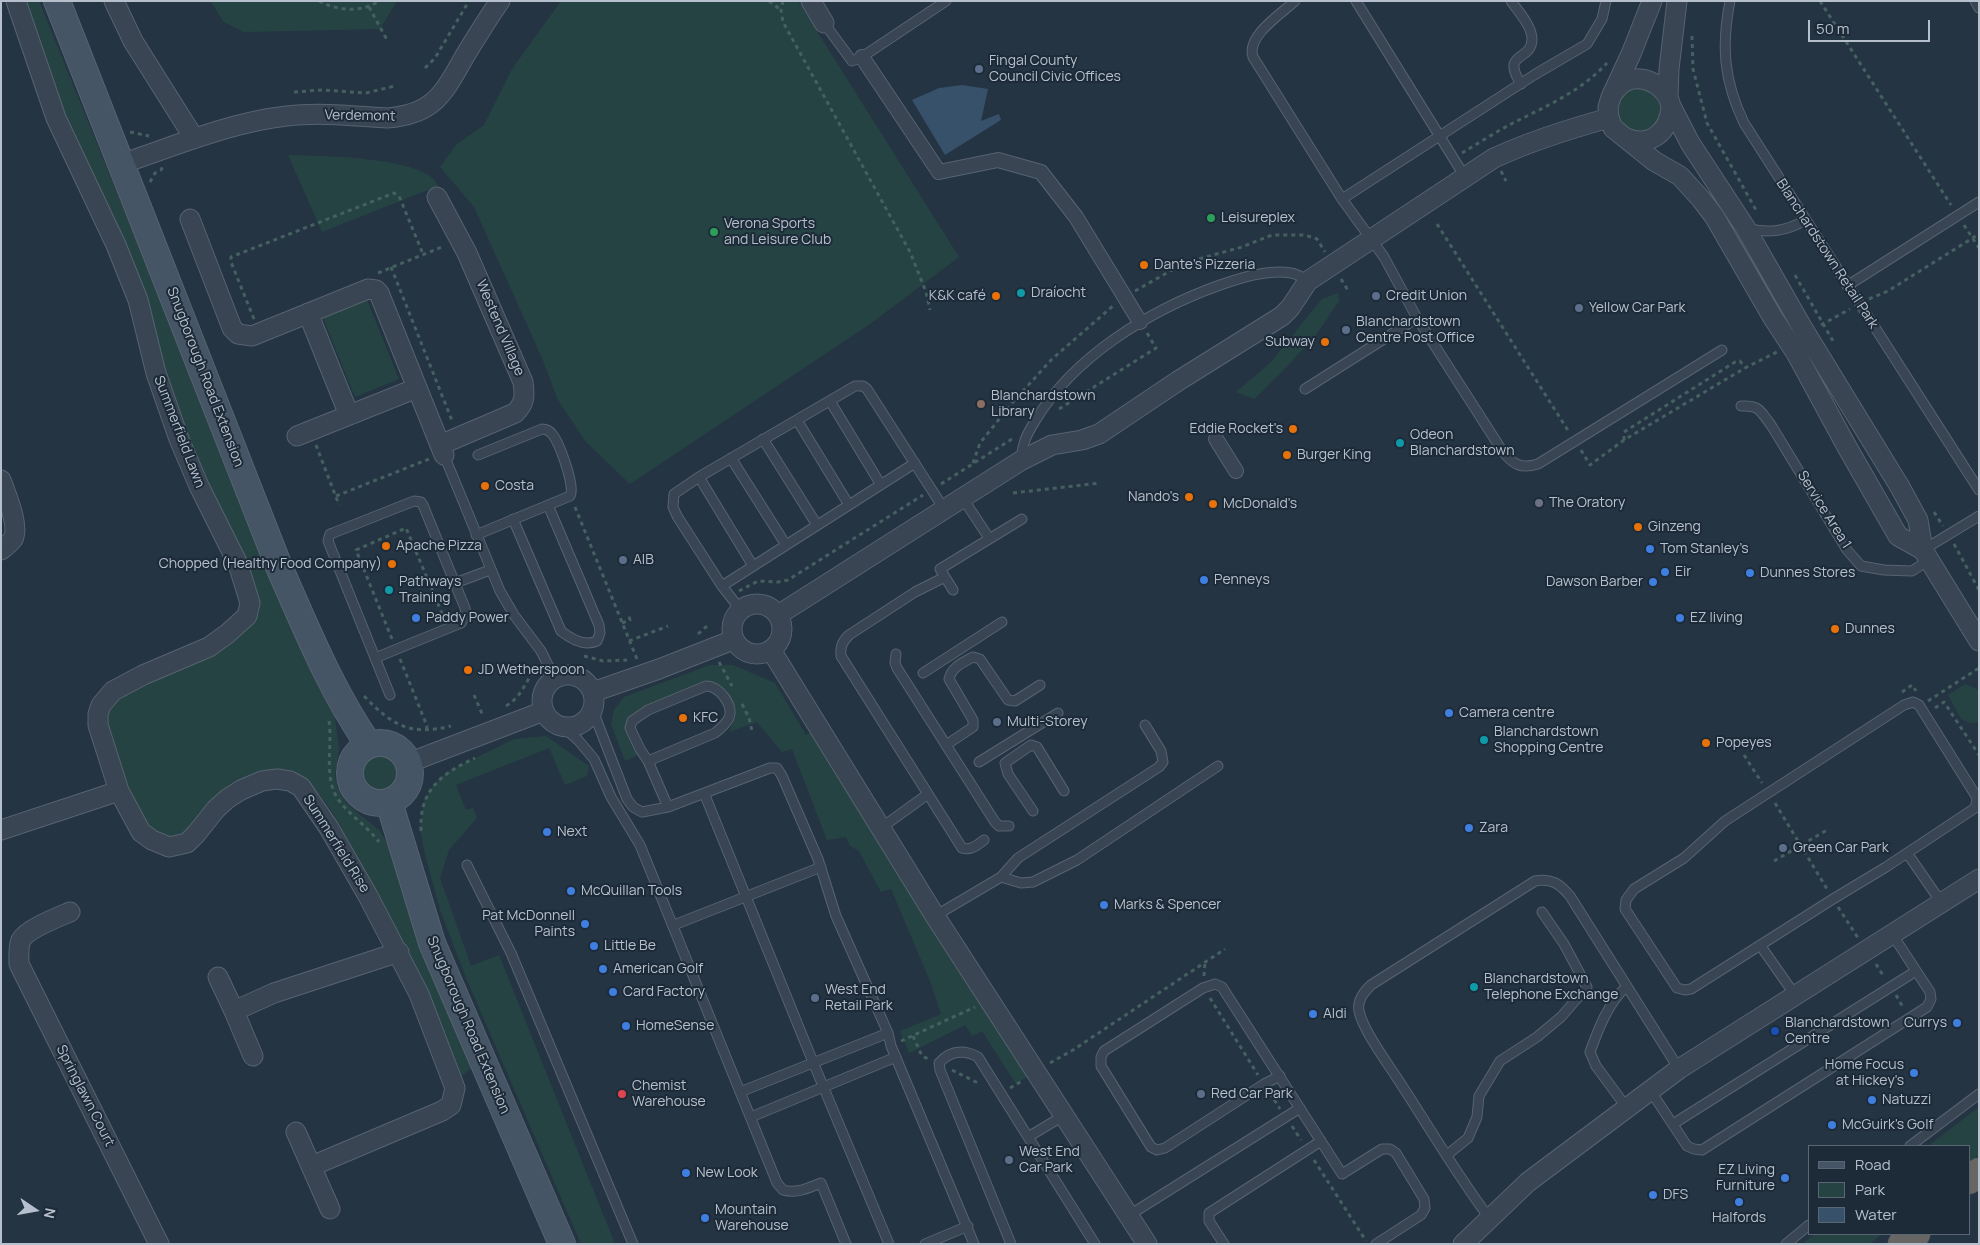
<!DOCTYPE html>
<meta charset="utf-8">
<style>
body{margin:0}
#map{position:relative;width:1980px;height:1245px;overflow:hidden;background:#243443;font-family:Manrope,sans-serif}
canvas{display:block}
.frame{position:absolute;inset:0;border:2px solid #b6c0cc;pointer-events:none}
.legend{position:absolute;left:1808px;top:1145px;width:162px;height:90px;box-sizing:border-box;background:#1d2a38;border:1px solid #5a6673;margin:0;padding:6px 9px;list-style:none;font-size:15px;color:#b6c0cc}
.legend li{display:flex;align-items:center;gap:10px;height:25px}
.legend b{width:25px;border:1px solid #5a6673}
.north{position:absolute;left:10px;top:1185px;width:50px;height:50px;-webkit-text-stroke:4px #1d2a38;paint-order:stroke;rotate:102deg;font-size:14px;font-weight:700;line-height:20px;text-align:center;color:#b6c0cc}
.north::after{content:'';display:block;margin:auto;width:18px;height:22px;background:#b6c0cc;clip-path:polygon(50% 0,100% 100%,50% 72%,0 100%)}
.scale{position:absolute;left:1808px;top:20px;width:122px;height:22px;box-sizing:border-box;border:2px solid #b6c0cc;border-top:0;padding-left:6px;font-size:15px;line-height:18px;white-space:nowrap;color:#b6c0cc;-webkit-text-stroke:4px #1d2a38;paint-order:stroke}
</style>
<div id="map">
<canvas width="1980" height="1245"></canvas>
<div class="frame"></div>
<ul class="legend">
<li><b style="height:6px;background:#465566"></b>Road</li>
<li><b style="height:14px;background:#264344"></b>Park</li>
<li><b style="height:14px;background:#37516b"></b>Water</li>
</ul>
<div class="north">N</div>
<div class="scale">50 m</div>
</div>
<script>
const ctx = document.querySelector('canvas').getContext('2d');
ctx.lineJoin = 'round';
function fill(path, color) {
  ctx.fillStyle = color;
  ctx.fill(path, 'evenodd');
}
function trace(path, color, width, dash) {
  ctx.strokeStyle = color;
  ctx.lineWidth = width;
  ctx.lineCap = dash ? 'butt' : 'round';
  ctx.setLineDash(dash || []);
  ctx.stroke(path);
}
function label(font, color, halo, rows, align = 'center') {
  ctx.font = font + ' Manrope,sans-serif';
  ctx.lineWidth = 4;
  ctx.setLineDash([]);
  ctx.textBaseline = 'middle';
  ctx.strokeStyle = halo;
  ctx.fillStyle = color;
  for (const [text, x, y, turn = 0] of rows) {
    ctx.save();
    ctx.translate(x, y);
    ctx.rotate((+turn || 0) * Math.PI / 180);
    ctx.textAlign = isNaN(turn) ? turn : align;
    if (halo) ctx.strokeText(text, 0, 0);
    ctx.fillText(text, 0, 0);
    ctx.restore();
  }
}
fill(new Path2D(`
 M26,1H39L270,569L334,712L339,749L335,776L337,786L347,804L379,830L391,849L475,1066L459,1078C445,1045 433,1010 418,977C399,935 378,895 356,856C342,829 320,782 290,771C277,767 265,770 253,775C234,783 215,795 201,811C195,819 192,829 183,835C142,859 113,742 106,718L108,710L123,695L216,652L239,637L252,624L256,616L258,604L256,591L240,548L209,490L180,418L87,164L57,94Z
 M210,1H397L380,29L244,32L224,22Z
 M561,1H798L959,257L870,324L630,484L586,442L558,400L542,358L474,207L440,167L456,145L484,125L512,69Z
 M1618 110a21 21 0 1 1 42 0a21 21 0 1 1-42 0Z
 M288,155C317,156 428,156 438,186L322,232Z
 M1338,293L1339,301L1316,335L1282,372L1254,399L1236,392L1270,363L1322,299Z
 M367,300L399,379L355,397L323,318Z
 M710,665H733L775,683L806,735L819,728L1035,1072L1016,1084L982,1031L972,1036L965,1025L909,1053L900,1031L941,1014L930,981L891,889L881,892L859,851L850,846L846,837L827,840L792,749L782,752L757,722L729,732L736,716L727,692L720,685L710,682L698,685L631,718L638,755L625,761L611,724L614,710L624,697Z
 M1965,684L1977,689L1979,692V722L1970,723L1961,719L1948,695Z
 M546,736L589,766L587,776L565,785L549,748L456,785L466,810L473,808L477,818L449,850L440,878L471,966L499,955L615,1244H581L467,980L441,913L425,855L420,828L424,801L431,788L447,772L514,739Z
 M358 774a21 21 0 1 1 42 0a21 21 0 1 1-42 0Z
 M1979,1107V1155L1969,1164V1146H1928Z
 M1815,1234H1882L1869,1244H1802Z`), '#264344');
fill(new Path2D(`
 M962,85L988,89L981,121L999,114L1001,120L945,155L912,100L939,88Z`), '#37516b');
const service = new Path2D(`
 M1295,1C1281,14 1246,36 1253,57L1342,199L1384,257L1417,318L1503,452C1514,465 1521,469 1538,464L1722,350
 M1356,1L1465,177
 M1511,1C1518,11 1532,26 1532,39C1532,62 1500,51 1521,84
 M1730,1C1721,47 1724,81 1744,123L1979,490
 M1975,1L1979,8
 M824,23L852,61L862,57L946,1
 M1342,199L1534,75L1587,44L1602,19L1606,1
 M1747,228C1769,234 1786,231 1806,220
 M1847,286L1979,202
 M1305,389L1417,318
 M830,401L881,485
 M1741,406C1760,405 1760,411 1771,425L1847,550L1861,566L1884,570L1912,571L1929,560
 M797,420L849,505
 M763,439L817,525
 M444,455L500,591L514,615L541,651L555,679
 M731,458L786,545
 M1022,460C1021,445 1027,434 1035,421C1074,356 1150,310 1220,285C1241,278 1267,269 1291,273C1297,274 1302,277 1308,281
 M699,477L753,566
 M962,497L989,538
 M513,519L561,631C571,639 584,647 597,641L600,633L599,625L548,505
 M476,535L570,496C576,487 559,442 552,434C549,430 546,429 542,429L478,455
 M1923,550L1979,516
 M945,577L915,592L849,635C842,642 840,647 841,656L962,848C971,851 977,845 984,840
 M455,583L490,570
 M722,586L915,463
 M953,590L940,569L1022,519
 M740,609L722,586L677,516L673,507L674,494L699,477L855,386H863L867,389L944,509
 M896,654L895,663L897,668L995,822L999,826H1009
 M375,658L461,623L466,614L465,608L423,505L421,502L414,501L333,533L330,534L328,541L390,695
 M923,673L1002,622
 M1913,702L1919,705L1976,796L1977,800L1975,808L1886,867L1833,899L1691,989L1685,990L1677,988L1625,909L1626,900L1634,889L1684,858L1725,821L1904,705Z
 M593,711L627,799L633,807L642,812L668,807L770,768H777L782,776L818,859L836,916L888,1033L891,1046L974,1244
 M563,727L578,740L594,759L611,797L640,845L777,1183L783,1190C797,1194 808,1188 821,1183L846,1244
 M946,745L973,727V720L949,679C952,667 962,663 973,657L980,659L1008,700L1015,701L1040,685
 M648,761L715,733C720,729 726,724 729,718C734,705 719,686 706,686L648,710L632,721L630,728L640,749L648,761L668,807
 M979,762L1058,713
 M704,793L813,1062L889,1244
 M1033,811L1008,774L1005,763L1031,745L1037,747L1064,791
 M881,828L928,794
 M1907,853L1941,902
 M467,865L511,953L633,1244
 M1001,877L1021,883L1033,882L1077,860L1218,766
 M935,916L1001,877L1018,858L1159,767L1163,762L1161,751L1145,725
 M674,925L821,867
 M1760,945L1795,995
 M1626,987C1608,1003 1598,1030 1590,1052L1596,1066L1627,1108
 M1280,1076L1264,1084L1165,1148L1157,1150L1151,1147L1101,1066V1057L1104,1051L1203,988L1215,984L1222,987L1342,1174L1382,1149H1390L1396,1153L1424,1199L1425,1208L1421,1215L1376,1244
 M1650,1090L1687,1146L1694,1149L1702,1150L1927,1007L1931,999L1930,992L1892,934
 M740,1092L888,1033
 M751,1117L896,1057
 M1673,1124L1916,971
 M1028,1137L1063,1116
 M1910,1146L1979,1094
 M1447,1155L1468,1138L1477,1117L1479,1096L1500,1061L1537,1037L1561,1017L1587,987L1564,944L1542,912
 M1128,1216L1300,1108
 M1490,1219C1456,1174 1428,1125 1397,1078C1386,1061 1363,1030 1359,1011C1357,1000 1364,992 1371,985L1535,881C1551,878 1559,883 1570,896L1679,1069
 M925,1244L968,1226
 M1011,1244L940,1070L939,1063C950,1051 963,1049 978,1057L1095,1244
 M1224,1244L1209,1221V1213L1321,1141
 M1786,1244L1809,1225`);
const pedestrian = new Path2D(`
 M862,57L939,172L998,160L1041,172L1076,217L1140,322
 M1216,439L1236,471`);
const minor = new Path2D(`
 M16,1L56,118L116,245L138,300L156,373L179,439L199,486L238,564L250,603L247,616L227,634L209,647L143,675L113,691L101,705L98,714V725L119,791L141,832L152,840L169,847L187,843L196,834L216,809L227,799L241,790L262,781L277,779L290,781L301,787L329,828L368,896L419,994L455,1088L451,1105L442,1111L312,1166
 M114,1L133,41L194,138
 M811,1L824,23
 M1652,1L1631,54L1611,97L1608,107L1609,118L1613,128L1654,161L1680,176L1701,199L1714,216L1773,318L1796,353L1847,447L1898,536L1923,550
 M1677,1L1669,69L1668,97L1671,106L1690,143L1745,227L1802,327L1900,487L1918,520L1923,550L1979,641
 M1614,92C1629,70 1656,78 1668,97
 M1624,137C1649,149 1670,132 1671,106
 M121,164C175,146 231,122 287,116C320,112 355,116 387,118C436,114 444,92 466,54C477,36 488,18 500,1
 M437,197L467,253L523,382C525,396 525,403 515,413L440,445
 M190,219L232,328L238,334L252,336L368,289L376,290L379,293L444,455
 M308,313L349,415
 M297,436L417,388
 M1,480C6,494 20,526 13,539C10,543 5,547 1,550
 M732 629a25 25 0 1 1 50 0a25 25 0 1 1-50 0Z
 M778,615L1022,460L1052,445L1082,440L1099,434L1178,381L1282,316L1290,308L1308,281L1494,158C1531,141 1569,129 1609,118
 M771,650L935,916L1147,1244
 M542 701a26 26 0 1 1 52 0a26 26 0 1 1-52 0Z
 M593,692L659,669L733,640
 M408,763L544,711
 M1,830L119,791
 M70,912C58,917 27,929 21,940C18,947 19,957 19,964L159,1244
 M218,977L234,1011L253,1056
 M234,1011L274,993L399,952
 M296,1132L330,1209
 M1463,1244L1528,1182L1679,1069L1979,879`);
const secondary = new Path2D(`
 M57,1L280,569C306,628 332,692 369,745
 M350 773a30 30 0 1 1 60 0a30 30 0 1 1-60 0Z
 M389,802L432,943L562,1244`);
const trunk = new Path2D(`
 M1969,1180L1979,1172
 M1902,1244L1916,1234`);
trace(service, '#576370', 11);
trace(pedestrian, '#576370', 16);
trace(minor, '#576370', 21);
trace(secondary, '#576370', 28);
trace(trunk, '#43505d', 29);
trace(new Path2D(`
 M319,1C338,11 361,13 379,1
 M769,1L781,10
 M783,1L781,10L783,22L910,252L926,292L930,310
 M1820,1L1951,205
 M369,7L387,40
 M1692,36L1693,69L1707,123L1756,210
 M425,68L435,58L469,1
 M294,92L322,90L366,93L395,86
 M130,132L149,136
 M1462,153C1482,141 1502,128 1523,118C1553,103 1583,89 1607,63
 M1501,171L1506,181
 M150,182L155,173L161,170L163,166
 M1437,224L1569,432
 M1964,225L1979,248
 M391,267L453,423
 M378,273L442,247
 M1795,275L1833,341
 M1341,279L1349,292
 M1135,291L1172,270L1195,260L1242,247L1272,235H1305L1317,239L1325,252
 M1869,299L1888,291L1979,234
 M254,319L231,262V257L394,193L399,196L423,254
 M1821,325L1850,309
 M1059,409L1156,348L1147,333
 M1624,440V432L1735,362L1740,361L1745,368
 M316,445L339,505
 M1581,450L1590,465L1624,440L1745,368L1777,352
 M973,463L980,443L1013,402L1052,359L1114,305
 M941,484L1012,439
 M1013,493L1100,483
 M336,496L429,459
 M575,507L637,659
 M1934,512L1943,526
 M1954,544L1979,590
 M739,591L758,581L778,582L788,580L923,495
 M622,623L630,620L629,616
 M698,634L707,626
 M392,639L356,550L406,528L444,618
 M629,641L668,626
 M584,656L603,661L627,660
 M400,659L427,726L426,732
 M719,662L732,686
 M1902,692L1912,685L1916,691
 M474,695L483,716
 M364,696C393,726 410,736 451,726
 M1928,701L1979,668
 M742,704L749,718L752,731
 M506,706C525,694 525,679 538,667
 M1935,708L1944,702L1979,755
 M329,721C333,748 322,781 341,803C352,817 368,827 379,842
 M1744,755L1762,783
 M1775,803L1827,889
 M421,831C419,790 441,774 475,758
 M1774,861L1827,830
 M1838,907L1858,938
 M1876,964L1884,977
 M1204,976L1205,962
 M1896,995L1904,1009
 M1210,998L1258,1075
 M913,1036L922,1056L928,1059
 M901,1041L975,1007
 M1050,1063L1073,1050L1225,949
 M952,1070L980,1084
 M1010,1088L1022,1081
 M1270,1093L1280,1109
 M1292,1126L1301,1140
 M1314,1160L1366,1241`), '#456060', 3, [4, 4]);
trace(service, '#394552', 9);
trace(pedestrian, '#394552', 14);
trace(minor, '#394552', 19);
trace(secondary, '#465566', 26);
trace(trunk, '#686664', 28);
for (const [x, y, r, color] of [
 [979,69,5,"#5c6f8a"],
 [1211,218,5,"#2e9e5b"],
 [714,232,5,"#2e9e5b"],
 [1144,265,5,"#e8710a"],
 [1021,293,5,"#0f9aa8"],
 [996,296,5,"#e8710a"],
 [1376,296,5,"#5c6f8a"],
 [1579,308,5,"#5c6f8a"],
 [1346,330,5,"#5c6f8a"],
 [1325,342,5,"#e8710a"],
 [981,404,5,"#8d6e63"],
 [1293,429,5,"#e8710a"],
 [1400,443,5,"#0f9aa8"],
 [1287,455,5,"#e8710a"],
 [485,486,5,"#e8710a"],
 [1189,497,5,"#e8710a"],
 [1539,503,5,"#6b7280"],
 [1213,504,5,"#e8710a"],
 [1638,527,5,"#e8710a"],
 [386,546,5,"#e8710a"],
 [1650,549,5,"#3f7fe0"],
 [623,560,5,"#5c6f8a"],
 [392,564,5,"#e8710a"],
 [1665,572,5,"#3f7fe0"],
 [1750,573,5,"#3f7fe0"],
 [1204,580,5,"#3f7fe0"],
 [1653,582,5,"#3f7fe0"],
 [389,590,5,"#0f9aa8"],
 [416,618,5,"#3f7fe0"],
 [1680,618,5,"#3f7fe0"],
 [1835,629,5,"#e8710a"],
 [468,670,5,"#e8710a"],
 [1449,713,5,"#3f7fe0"],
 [683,718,5,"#e8710a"],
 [997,722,5,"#5c6f8a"],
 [1484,740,5,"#0f9aa8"],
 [1706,743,5,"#e8710a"],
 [1469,828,5,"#3f7fe0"],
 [547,832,5,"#3f7fe0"],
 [1783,848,5,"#5c6f8a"],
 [571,891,5,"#3f7fe0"],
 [1104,905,5,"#3f7fe0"],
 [585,924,5,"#3f7fe0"],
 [594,946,5,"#3f7fe0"],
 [603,969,5,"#3f7fe0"],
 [1474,987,5,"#0f9aa8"],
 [613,992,5,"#3f7fe0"],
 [815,998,5,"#5c6f8a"],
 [1313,1014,5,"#3f7fe0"],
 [1957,1023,5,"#3f7fe0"],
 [626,1026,5,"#3f7fe0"],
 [1775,1031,5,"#1a4fb4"],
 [1914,1073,5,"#3f7fe0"],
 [622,1094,5,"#e0444e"],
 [1201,1094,5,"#5c6f8a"],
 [1872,1100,5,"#3f7fe0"],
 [1832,1125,5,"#3f7fe0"],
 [1009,1160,5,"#5c6f8a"],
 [686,1173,5,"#3f7fe0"],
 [1785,1178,5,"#3f7fe0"],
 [1653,1195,5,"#3f7fe0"],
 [1739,1202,5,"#3f7fe0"],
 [705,1218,5,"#3f7fe0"]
]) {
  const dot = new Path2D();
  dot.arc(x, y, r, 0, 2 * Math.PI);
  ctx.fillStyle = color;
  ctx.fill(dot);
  trace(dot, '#1d2a38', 2);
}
label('14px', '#b6c0cc', '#1d2a38', [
 ["Fingal County",989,61],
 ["Council Civic Offices",989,77],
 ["Leisureplex",1221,218],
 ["Verona Sports",724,224],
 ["and Leisure Club",724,240],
 ["Dante's Pizzeria",1154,265],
 ["Draíocht",1031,293],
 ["K&K café",986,296,"right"],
 ["Credit Union",1386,296],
 ["Yellow Car Park",1589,308],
 ["Blanchardstown",1356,322],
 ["Centre Post Office",1356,338],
 ["Subway",1315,342,"right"],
 ["Blanchardstown",991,396],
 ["Library",991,412],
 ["Eddie Rocket's",1283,429,"right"],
 ["Odeon",1410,435],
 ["Blanchardstown",1410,451],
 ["Burger King",1297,455],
 ["Costa",495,486],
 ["Nando's",1179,497,"right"],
 ["The Oratory",1549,503],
 ["McDonald's",1223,504],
 ["Ginzeng",1648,527],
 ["Apache Pizza",396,546],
 ["Tom Stanley’s",1660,549],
 ["AIB",633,560],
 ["Chopped (Healthy Food Company)",382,564,"right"],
 ["Eir",1675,572],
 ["Dunnes Stores",1760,573],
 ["Penneys",1214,580],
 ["Pathways",399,582],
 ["Training",399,598],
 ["Dawson Barber",1643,582,"right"],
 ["Paddy Power",426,618],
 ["EZ living",1690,618],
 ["Dunnes",1845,629],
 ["JD Wetherspoon",478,670],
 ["Camera centre",1459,713],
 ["KFC",693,718],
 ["Multi-Storey",1007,722],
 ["Blanchardstown",1494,732],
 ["Shopping Centre",1494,748],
 ["Popeyes",1716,743],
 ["Zara",1479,828],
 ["Next",557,832],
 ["Green Car Park",1793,848],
 ["McQuillan Tools",581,891],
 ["Marks & Spencer",1114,905],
 ["Pat McDonnell",575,916,"right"],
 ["Paints",575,932,"right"],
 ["Little Be",604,946],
 ["American Golf",613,969],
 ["Blanchardstown",1484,979],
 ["Telephone Exchange",1484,995],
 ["West End",825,990],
 ["Retail Park",825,1006],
 ["Card Factory",623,992],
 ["Aldi",1323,1014],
 ["Blanchardstown",1785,1023],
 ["Centre",1785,1039],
 ["Currys",1947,1023,"right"],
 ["HomeSense",636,1026],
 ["Home Focus",1904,1065,"right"],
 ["at Hickey's",1904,1081,"right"],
 ["Chemist",632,1086],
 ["Warehouse",632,1102],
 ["Red Car Park",1211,1094],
 ["Natuzzi",1882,1100],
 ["McGuirk's Golf",1842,1125],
 ["West End",1019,1152],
 ["Car Park",1019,1168],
 ["EZ Living",1775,1170,"right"],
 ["Furniture",1775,1186,"right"],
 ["New Look",696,1173],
 ["DFS",1663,1195],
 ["Mountain",715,1210],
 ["Warehouse",715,1226],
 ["Halfords",1739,1218,"center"]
], 'left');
label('14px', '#b6c0cc', '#1d2a38', [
 ["Verdemont",360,116,1],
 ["Blanchardstown Retail Park",1827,254,57],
 ["Westend Village",500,328,67],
 ["Snugborough Road Extension",205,377,69],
 ["Summerfield Lawn",179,432,69],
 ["Service Area 1",1824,510,58],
 ["Summerfield Rise",336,844,58],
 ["Snugborough Road Extension",468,1025,67],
 ["Springlawn Court",85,1096,63]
]);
</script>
